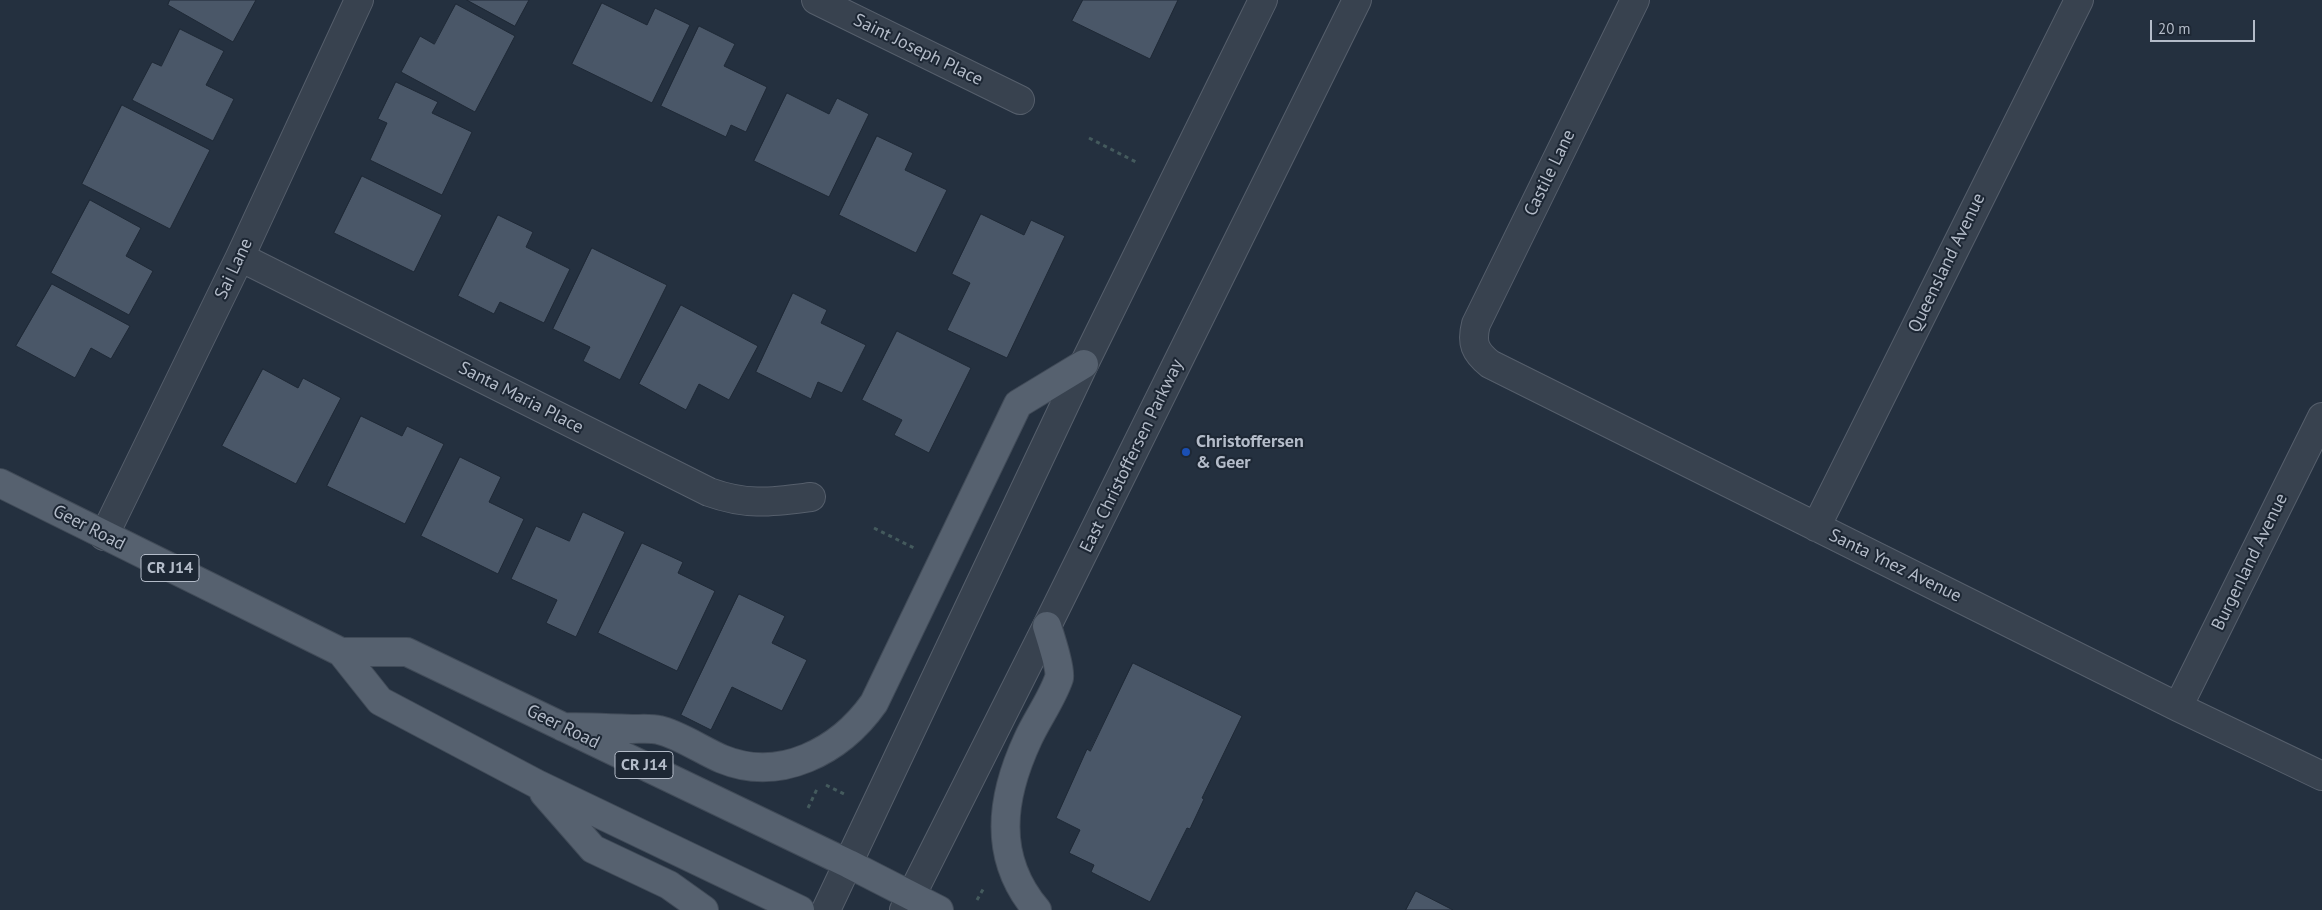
<!DOCTYPE html>
<style>
body{margin:0}
#map{position:relative;width:2322px;height:910px;overflow:hidden;background:#24303f;font-family:"PT Sans",sans-serif}
canvas{display:block}
.scale{position:absolute;left:2150px;top:20px;width:105px;height:22px;box-sizing:border-box;border:2px solid #b4bcc9;border-top:0;padding-left:6px;font-size:15px;line-height:18px;white-space:nowrap;color:#b4bcc9;-webkit-text-stroke:4px #1d2734;paint-order:stroke}
</style>
<div id="map">
<canvas width="2322" height="910"></canvas>
<div class="scale">20 m</div>
</div>
<script>
const ctx = document.querySelector('canvas').getContext('2d');
ctx.lineJoin = 'round';
function fill(path, color) {
  ctx.fillStyle = color;
  ctx.fill(path, 'evenodd');
}
function trace(path, color, width, dash) {
  ctx.strokeStyle = color;
  ctx.lineWidth = width;
  ctx.lineCap = dash ? 'butt' : 'round';
  ctx.setLineDash(dash || []);
  ctx.stroke(path);
}
function label(font, color, halo, rows, align = 'center') {
  ctx.font = font + ' "PT Sans",sans-serif';
  ctx.lineWidth = 4;
  ctx.setLineDash([]);
  ctx.textBaseline = 'middle';
  ctx.strokeStyle = halo;
  ctx.fillStyle = color;
  for (const [text, x, y, turn = 0] of rows) {
    ctx.save();
    ctx.translate(x, y);
    ctx.rotate((+turn || 0) * Math.PI / 180);
    ctx.textAlign = isNaN(turn) ? turn : align;
    if (halo) ctx.strokeText(text, 0, 0);
    ctx.fillText(text, 0, 0);
    ctx.restore();
  }
}
const building = new Path2D(`
 M170,0H256L233,42L168,5Z
 M467,0H529L515,26Z
 M1083,0H1178L1150,59L1072,21Z
 M602,3L647,25L655,8L690,25L652,103L572,64Z
 M456,4L515,36L475,112L401,72L420,36L434,44Z
 M699,26L735,44L724,66L767,87L746,132L731,125L726,137L661,106Z
 M180,29L224,51L206,85L234,99L213,141L132,100L152,62L161,66Z
 M396,82L438,102L432,113L472,132L442,195L370,160L387,123L378,119Z
 M787,93L829,114L837,98L869,114L829,197L754,161Z
 M122,105L210,150L170,229L82,184Z
 M877,136L913,153L905,170L947,190L916,253L839,215Z
 M362,176L442,215L414,272L334,233Z
 M90,200L141,228L126,256L153,271L129,315L51,273Z
 M981,214L1024,235L1031,220L1065,236L1007,358L947,330L970,283L952,274Z
 M498,215L533,232L526,247L570,269L544,323L500,302L494,314L458,296Z
 M592,248L667,285L620,380L583,361L590,347L553,329Z
 M52,284L130,326L111,359L91,348L75,378L16,346Z
 M793,293L827,310L821,323L866,345L842,393L818,382L811,399L756,372Z
 M681,305L758,346L729,400L699,384L686,410L639,384Z
 M897,331L971,368L929,453L894,435L902,420L862,400Z
 M263,369L298,388L303,378L341,398L296,484L222,446Z
 M361,416L402,436L407,426L444,444L405,524L327,486Z
 M460,457L501,477L489,502L524,519L498,574L421,536Z
 M583,512L625,532L576,637L546,623L557,600L511,579L536,526L569,541Z
 M642,543L683,562L678,573L715,591L677,671L598,633Z
 M739,594L785,616L772,643L807,660L782,711L732,687L711,730L681,715Z
 M1133,663L1242,716L1202,798L1204,799L1190,829L1187,828L1150,902L1091,872L1094,865L1069,853L1080,830L1056,818L1087,749L1090,751Z
 M1416,891L1453,910H1406Z`);
fill(building, '#4a5768');
trace(building, '#1f2936', 1);
const minor = new Path2D(`
 M816,0L1020,100
 M1635,0L1476,324C1471,343 1475,352 1490,364L2178,707L2322,776
 M240,257L709,492C748,506 771,502 811,497
 M1816,527L2079,0
 M104,536L240,257L359,0
 M2178,707L2322,417`);
const tertiary = new Path2D(`
 M826,910L1084,364L1263,0
 M904,910L1047,626L1357,0`);
const primary = new Path2D(`
 M0,483L341,652L380,701L537,784L800,910
 M341,652H407L849,864L939,910
 M563,727C586,727 609,728 632,729C641,729 651,728 659,730C678,734 703,751 722,759C780,783 840,751 874,703L1018,404L1084,364
 M544,793L593,849L669,885L704,910
 M1037,910C992,857 1001,797 1028,739C1037,719 1052,699 1059,678C1061,669 1050,636 1047,626`);
trace(minor, '#565f6c', 30);
trace(tertiary, '#565f6c', 30);
trace(primary, '#414b58', 30);
trace(new Path2D(`
 M1089,138L1138,163
 M874,528L914,548
 M826,785L846,795
 M808,808L817,789
 M977,900L985,886`), '#445a5d', 3, [4, 4]);
trace(minor, '#38424f', 28);
trace(tertiary, '#38424f', 28);
trace(primary, '#56616f', 28);
for (const [x, y, r, color] of [
 [1186,452,5,"#1a4fb4"]
]) {
  const dot = new Path2D();
  dot.arc(x, y, r, 0, 2 * Math.PI);
  ctx.fillStyle = color;
  ctx.fill(dot);
  trace(dot, '#1d2734', 2);
}
for (const [x, y, w] of [
 [170,568,58],
 [644,765,58]
]) {
  const box = new Path2D();
  box.roundRect(x - w / 2, y - 13.5, w, 27, 4);
  ctx.fillStyle = '#1d2734';
  ctx.fill(box);
  trace(box, '#b4bcc9', 1);
}
label('bold 16px', '#b4bcc9', null, [
 ["CR J14",170,568],
 ["CR J14",644,765]
]);
label('18px', '#b4bcc9', '#1d2734', [
 ["Saint Joseph Place",918,50,26],
 ["Castile Lane",1550,173,-64],
 ["Queensland Avenue",1947,263,-64],
 ["Sai Lane",234,269,-65],
 ["Santa Maria Place",521,398,27],
 ["East Christoffersen Parkway",1132,456,-64],
 ["Geer Road",89,528,27],
 ["Burgenland Avenue",2250,562,-64],
 ["Santa Ynez Avenue",1895,566,26],
 ["Geer Road",563,727,26]
]);
label('bold 18px', '#b4bcc9', '#1d2734', [
 ["Christoffersen",1196,442],
 ["& Geer",1196,463]
], 'left');
</script>
